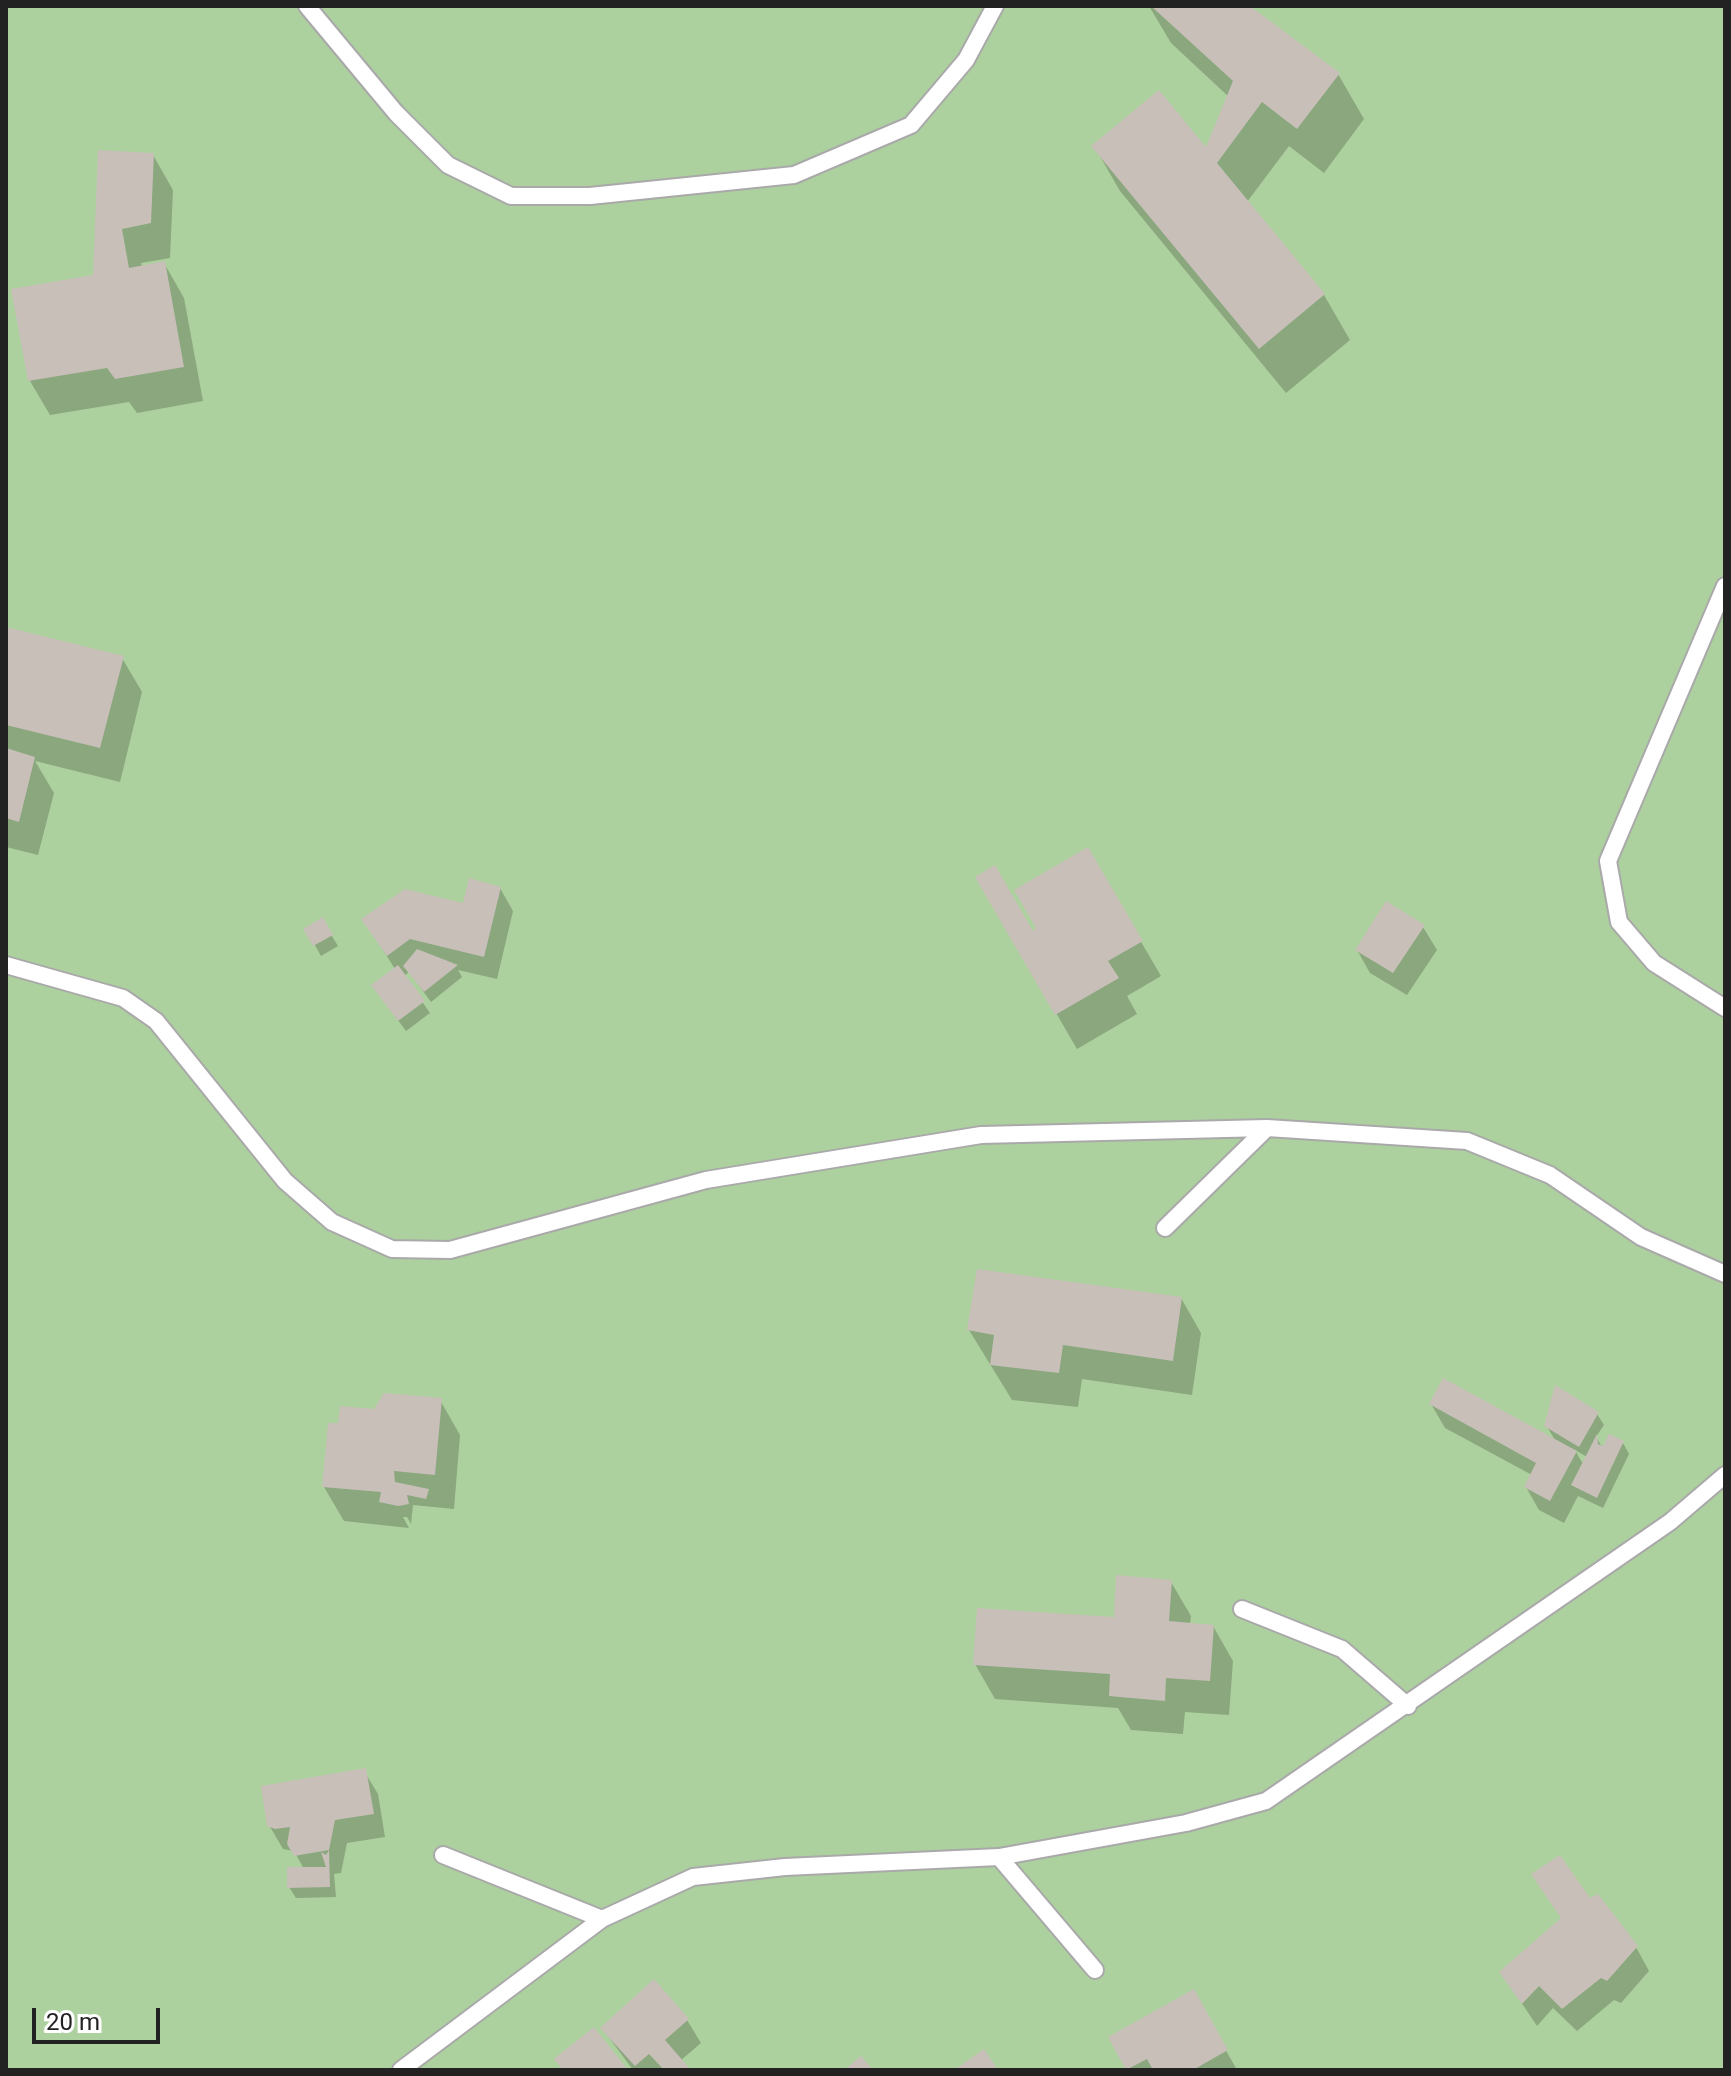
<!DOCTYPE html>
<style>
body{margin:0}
#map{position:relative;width:1731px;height:2076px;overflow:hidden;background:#f2efe9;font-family:Roboto,sans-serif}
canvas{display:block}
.frame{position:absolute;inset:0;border:8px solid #222;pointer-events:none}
.scale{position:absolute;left:32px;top:2008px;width:128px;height:36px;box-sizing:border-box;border:4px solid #222;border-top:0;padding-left:10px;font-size:24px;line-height:28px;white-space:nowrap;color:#222;-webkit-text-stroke:6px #fff;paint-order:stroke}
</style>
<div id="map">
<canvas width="1731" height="2076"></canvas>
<div class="frame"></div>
<div class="scale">20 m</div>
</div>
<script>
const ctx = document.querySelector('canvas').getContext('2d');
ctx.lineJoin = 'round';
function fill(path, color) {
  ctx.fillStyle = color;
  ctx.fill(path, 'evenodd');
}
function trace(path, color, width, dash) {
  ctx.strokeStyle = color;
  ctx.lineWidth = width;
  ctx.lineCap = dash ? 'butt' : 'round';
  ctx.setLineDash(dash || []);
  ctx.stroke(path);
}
fill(new Path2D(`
 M6,6H1725V2070H6Z`), '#add19e');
fill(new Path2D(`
 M1149,6H1247L1338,74L1364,119L1324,173L1289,146L1247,202L1324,295L1350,340L1286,393L1120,191L1094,146L1206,151L1229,97L1171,43Z
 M153,155L173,190L170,258L141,263L142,267L164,263L184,298L203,401L137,413L129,402L50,415L30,381L94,276Z
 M6,629L122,658L142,692L120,782L35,761L54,793L38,855L6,847Z
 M1087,849L1161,976L1127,996L1137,1014L1077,1049L977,877L1032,933L1039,929Z
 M500,888L513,911L497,979L458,970L462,977L431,1002L409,972L404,976L430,1013L406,1031L380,996L395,969L364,920L464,906Z
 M322,920L338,946L321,956L306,929Z
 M1423,927L1437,950L1407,995L1370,973L1357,950Z
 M1181,1298L1201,1333L1192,1395L1082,1379L1078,1407L1012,1400L969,1330Z
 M440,1400L460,1435L454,1509L413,1505L411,1524L407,1517H403L409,1528L344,1521L324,1487L340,1426L376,1411Z
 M1431,1404L1555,1440L1546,1425L1597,1414L1604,1425L1596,1437L1604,1450L1623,1443L1629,1454L1603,1508L1578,1496L1564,1523L1539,1510L1526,1487L1532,1475L1445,1428ZM1575,1450L1587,1457L1584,1465L1580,1459Z
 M1171,1582L1191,1616L1190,1625L1213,1626L1233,1661L1229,1715L1185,1712L1183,1734L1131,1730L1118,1708L995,1699L975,1664L1116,1620Z
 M364,1771L378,1794L385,1837L347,1843L341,1873L334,1874L336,1897L296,1898L289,1887L304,1869L294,1851L283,1849L269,1825Z
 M1590,1902L1636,1947L1649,1971L1621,2003L1614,2000L1577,2031L1553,2008L1537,2026L1501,1972Z
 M1193,1992L1237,2070H1129L1110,2038Z
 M687,2020L701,2043L680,2061L689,2070H633L602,2028Z`), '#0003');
fill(new Path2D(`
 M1151,6H1250L1340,73L1297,129L1262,102L1217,163L1325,294L1259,349L1091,146L1159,90L1206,147L1233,81Z
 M98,150L154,153L151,223L122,229L129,268L165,261L184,367L115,379L107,368L28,381L11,289L93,275Z
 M6,627L124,656L100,748L6,725Z
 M6,748L35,757L19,822L6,818Z
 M1088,847L1143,941L1108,961L1119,978L1055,1015L975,877L995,865L1033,931L1036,928L1014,890Z
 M469,878L501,887L484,957L410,939L387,956L361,919L405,889L463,903Z
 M1386,901L1425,925L1393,973L1355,950Z
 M323,917L333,935L313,946L303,929Z
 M417,949L458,965L424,992L403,966Z
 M398,965L425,1001L398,1021L371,985Z
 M977,1269L1182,1297L1173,1361L1063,1345L1059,1373L990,1365L994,1335L967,1330Z
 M1443,1378L1577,1451L1550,1501L1524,1487L1536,1463L1429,1404Z
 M1555,1385L1599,1412L1579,1447L1544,1426Z
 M384,1393L442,1398L435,1475L394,1471L395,1482L429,1489L426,1499L407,1495L409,1504L398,1506L379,1502L381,1492L322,1487L328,1423H338L340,1406L374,1409Z
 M1597,1434L1598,1444L1603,1446L1609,1434L1624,1441L1597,1498L1571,1485Z
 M1116,1575L1172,1580L1169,1621L1214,1625L1210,1681L1166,1678L1165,1701L1109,1696L1110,1674L973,1665L977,1608L1114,1617Z
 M366,1768L374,1814L335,1820L329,1850L294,1856L287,1844L290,1827L275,1829L267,1826L261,1786Z
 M329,1850L330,1887L287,1888V1867H326L321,1852L326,1855Z
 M1560,1855L1590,1898L1598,1894L1638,1946L1607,1981L1601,1978L1562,2009L1539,1986L1522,2004L1499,1972L1561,1918L1531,1874Z
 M654,1979L689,2019L665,2040L691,2070H664L649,2054L635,2066L600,2028Z
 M1194,1989L1228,2050L1193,2070H1153L1147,2059L1126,2070L1108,2037Z
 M594,2027L628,2070H563L554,2059Z
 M984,2049L998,2070H954Z
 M861,2056L873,2070H844Z`), '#c7bfb8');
const lane = new Path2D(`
 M307,6L396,113L448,165L511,196H590L794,175L911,125L966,60L995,6
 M1725,586L1608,861L1619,922L1654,963L1725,1008
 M6,965L123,998L156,1021L285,1181L332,1222L392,1249L450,1250L706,1180L981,1135L1267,1128L1467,1141L1550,1175L1641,1237L1725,1274
 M1165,1228L1267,1128
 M1242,1609L1342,1649L1408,1706
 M443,1855L602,1919
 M999,1857L1095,1970
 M401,2070L602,1919L693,1877L785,1867L999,1857L1186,1823L1266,1801L1670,1522L1725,1475`);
trace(lane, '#a9a9a9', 20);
trace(lane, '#fff', 16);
</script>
